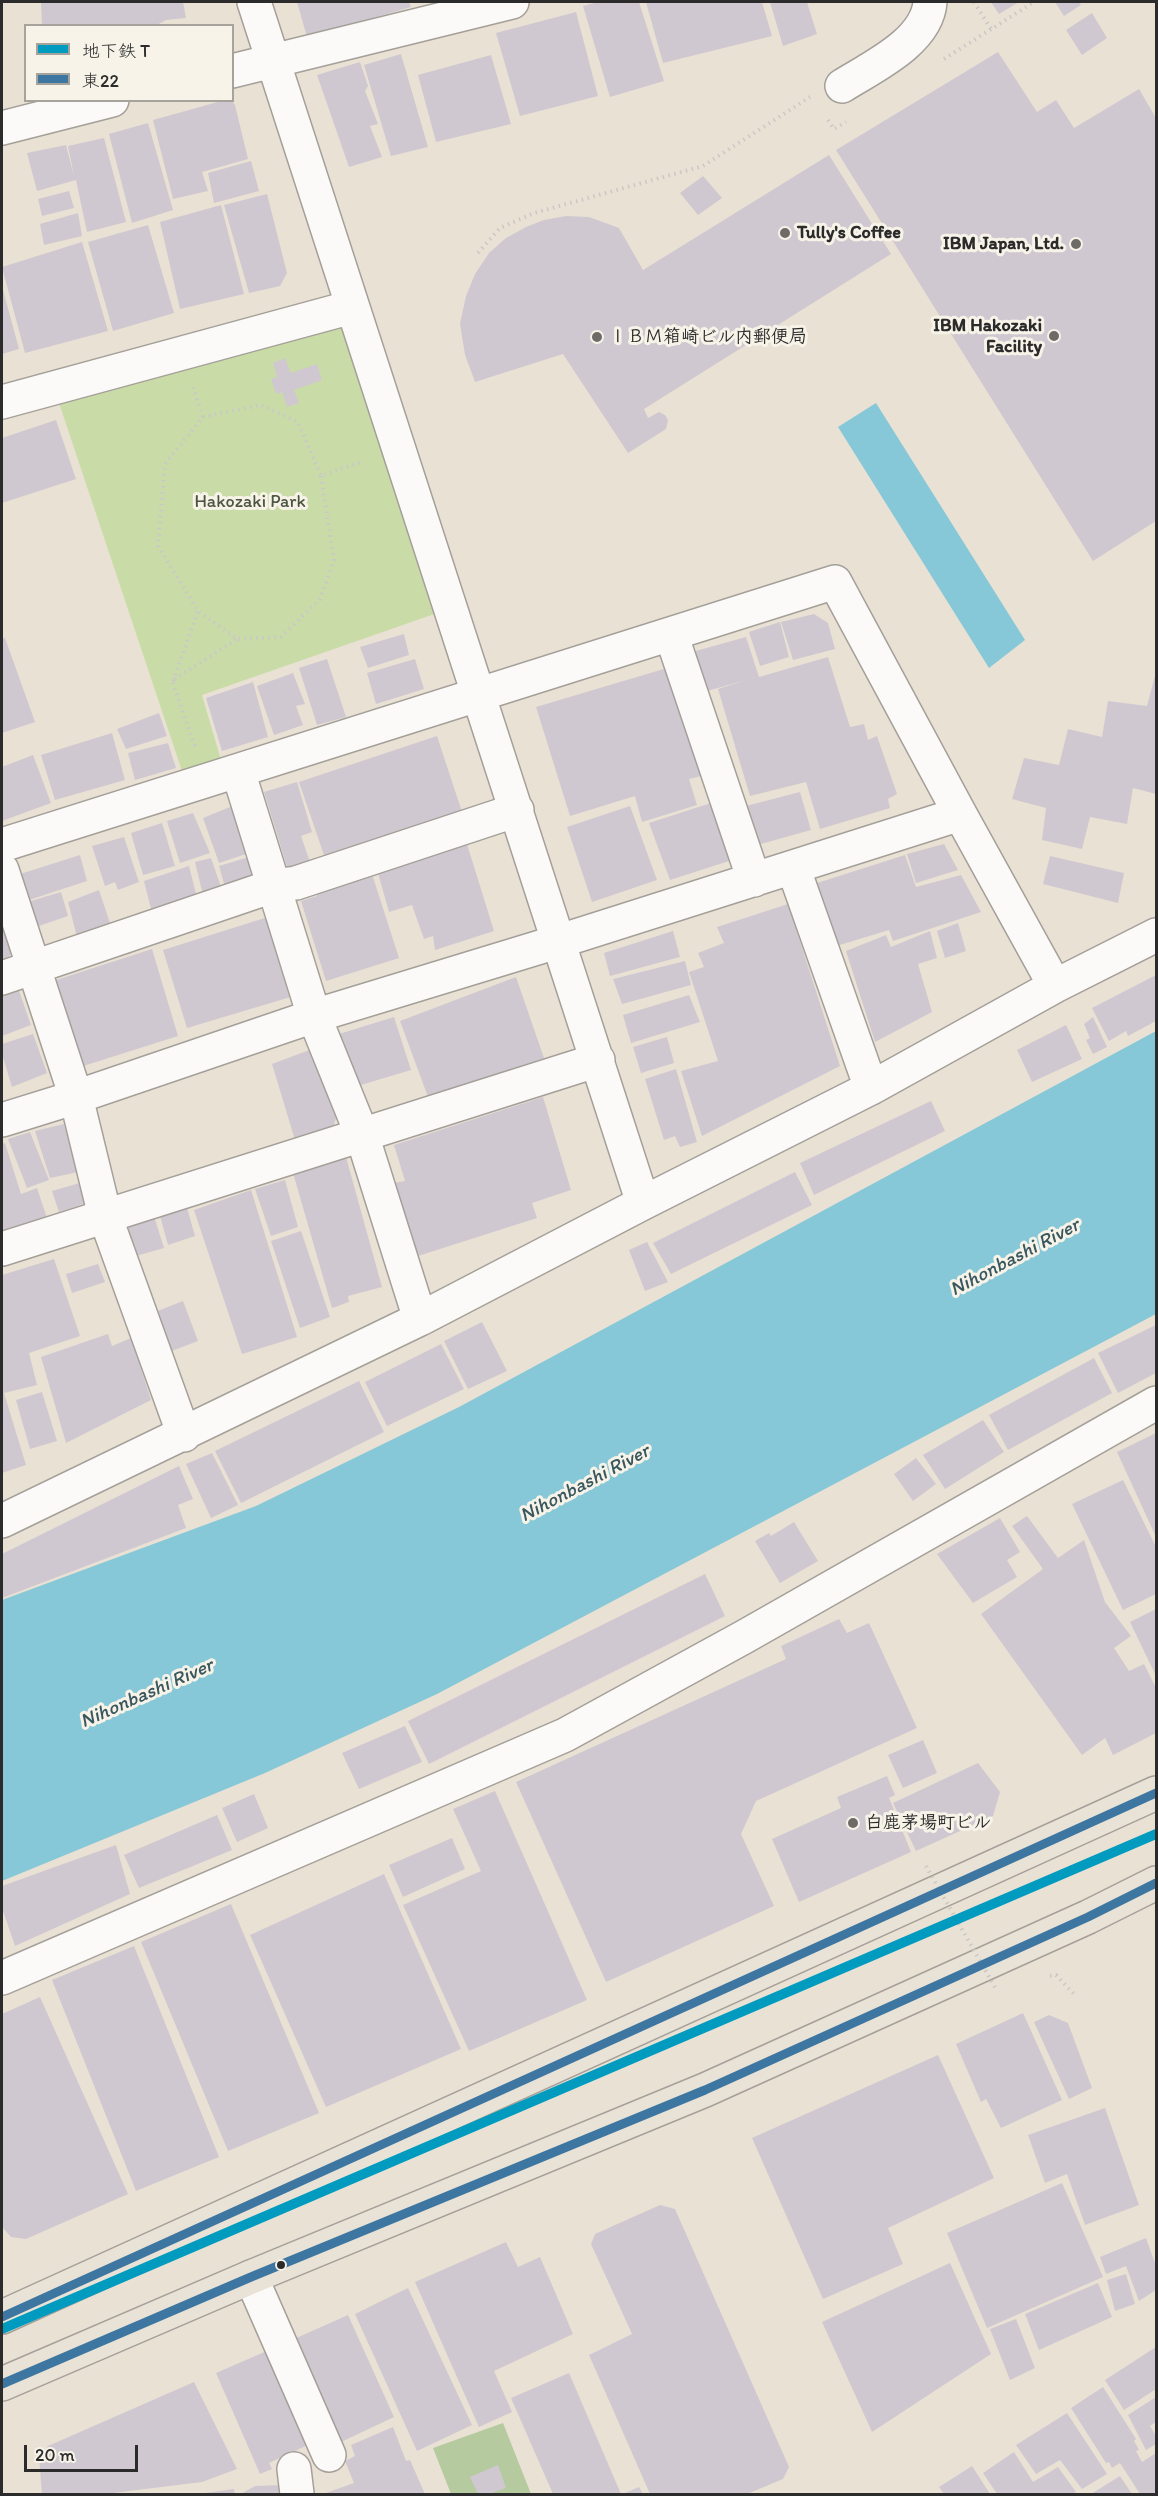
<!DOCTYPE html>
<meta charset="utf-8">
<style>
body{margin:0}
#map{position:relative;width:1158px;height:2496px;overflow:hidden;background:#e9e1d4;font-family:Itim,"Klee One",sans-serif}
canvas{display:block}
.frame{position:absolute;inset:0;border:3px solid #2b2b2b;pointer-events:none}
.legend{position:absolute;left:24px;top:24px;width:210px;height:78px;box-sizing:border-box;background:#f7f3e8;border:2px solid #a5a39c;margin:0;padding:8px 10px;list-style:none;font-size:18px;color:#2b2b2b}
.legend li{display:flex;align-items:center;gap:12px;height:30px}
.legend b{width:30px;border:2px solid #a5a39c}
.scale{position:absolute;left:24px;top:2445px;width:114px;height:27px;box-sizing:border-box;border:3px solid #2b2b2b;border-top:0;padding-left:8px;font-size:18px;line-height:21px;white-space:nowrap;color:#2b2b2b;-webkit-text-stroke:4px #f7f3e8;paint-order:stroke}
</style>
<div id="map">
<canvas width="1158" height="2496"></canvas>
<div class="frame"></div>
<ul class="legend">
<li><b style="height:8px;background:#009bbf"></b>地下鉄 T</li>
<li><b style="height:8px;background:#3d76a1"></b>東22</li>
</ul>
<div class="scale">20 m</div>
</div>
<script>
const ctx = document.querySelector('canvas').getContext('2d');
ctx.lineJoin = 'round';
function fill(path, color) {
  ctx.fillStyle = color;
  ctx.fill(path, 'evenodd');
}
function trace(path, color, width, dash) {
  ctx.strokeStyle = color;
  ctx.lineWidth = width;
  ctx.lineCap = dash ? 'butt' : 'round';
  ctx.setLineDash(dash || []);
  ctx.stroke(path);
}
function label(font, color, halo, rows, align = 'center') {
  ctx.font = font + ' Itim,"Klee One",sans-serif';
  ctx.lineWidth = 6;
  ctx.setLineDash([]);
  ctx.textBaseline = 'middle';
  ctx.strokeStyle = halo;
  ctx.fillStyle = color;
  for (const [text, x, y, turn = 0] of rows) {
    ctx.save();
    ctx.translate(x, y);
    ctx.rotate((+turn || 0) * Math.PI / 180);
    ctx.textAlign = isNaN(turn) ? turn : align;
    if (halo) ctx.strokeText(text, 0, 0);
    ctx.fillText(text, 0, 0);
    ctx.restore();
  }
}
fill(new Path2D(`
 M347,319L443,611L202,695L223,767L184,777L56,394Z`), '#c9dca7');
fill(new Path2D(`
 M503,2423L531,2494H451L433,2448Z`), '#b5ca9e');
fill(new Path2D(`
 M876,403L1025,640L989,668L838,427Z
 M1156,1031V1314L437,1694L265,1773L2,1881V1600L256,1506L459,1407Z`), '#86c8d8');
fill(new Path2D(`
 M41,2H183L186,18L166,20L155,26H42Z
 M297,2H409L411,7L307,37Z
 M598,2H639L664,81L610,97L583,6Z
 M646,2H762L772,36L663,63Z
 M770,2H807L817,34L783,46Z
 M991,2H1019L999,14Z
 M1055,2H1079L1081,5L1064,16Z
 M576,12L598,96L520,116L496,33Z
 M1092,13L1107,38L1082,55L1066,30Z
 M998,52L1037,112L1056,100L1074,128L1139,89L1156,118V521L1093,561L836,150Z
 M401,54L428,147L391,156L364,65Z
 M491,55L511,124L436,142L418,75Z
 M360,62L368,86L365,91L378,124L370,126L382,157L349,167L317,75Z
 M225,100H231L235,105L248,159L202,172L208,191L173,199L153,120Z
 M148,123L173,210L132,223L109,134Z
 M104,138L126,222L87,232L76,180L37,191L27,153L66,145L74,176L68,146Z
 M829,155L891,254L644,409L648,418L659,412L665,415L668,420L666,429L628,453L563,354L475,382L465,355L460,324L466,296L475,274L489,253L506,238L526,227L544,220L566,216L589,217L619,228L643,270Z
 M251,161L259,191L214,203L208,173Z
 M703,176L722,198L698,215L680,193Z
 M69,191L74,208L42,216L38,199Z
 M267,194L287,273L280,286L249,293L224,205Z
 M221,205L244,294L180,309L160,222Z
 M78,213L82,236L44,245L40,224Z
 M148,225L174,313L113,331L88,242Z
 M82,242L108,331L25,353L2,267Z
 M2,286L19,349L2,354Z
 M285,358L291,373L317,364L322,380L294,390L299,403L287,407L282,392L276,394L271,379L277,377L273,363Z
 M56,420L76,479L2,503V438Z
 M814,614L828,623L835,649L793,660L781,622Z
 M780,622L789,657L760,666L749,632Z
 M404,634L409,655L368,668L360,647Z
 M746,637L759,677L828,657L850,727L864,724L868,740L877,736L897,794L888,799L890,808L820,829L806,782L750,796L718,689L746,680L704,692L692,652Z
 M5,638L35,722L2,733V639Z
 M327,659L346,717L317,725L299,668Z
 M415,659L424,689L376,704L367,673Z
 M667,668L701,776L689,779L697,805L642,822L635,796L570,816L536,707Z
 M1156,672V794L1133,788L1127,824L1090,817L1082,849L1042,840L1046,808L1012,799L1024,758L1059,765L1068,729L1102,737L1108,701L1147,706Z
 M293,673L305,704L296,706L303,725L274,735L257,686Z
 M253,682L268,737L222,751L206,698Z
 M159,713L167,736L126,749L117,729Z
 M112,733L125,780L55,800L41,755Z
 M437,736L463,815L326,861L299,782Z
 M168,743L176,768L135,780L128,753Z
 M33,755L51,803L2,821V767Z
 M297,782L312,832L301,836L311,865L288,870L264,792Z
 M800,792L811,830L750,847L742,807Z
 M711,803L729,861L670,880L649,823Z
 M235,805L252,852L219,863L203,818Z
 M630,806L657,880L592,902L567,827Z
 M193,813L210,853L180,863L167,821Z
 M162,823L175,866L143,875L131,833Z
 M124,837L139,882L118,890L115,882L105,886L92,846Z
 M467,844L494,931L435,950L433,936L424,939L412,905L389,912L378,873Z
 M944,844L958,870L916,883L907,854Z
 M80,855L87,881L29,900L20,874Z
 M905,855L916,887L961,875L981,912L893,941L889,930L830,948L814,884Z
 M1050,856L1124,873L1118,903L1043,884Z
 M249,857L256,880L225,887L219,866Z
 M211,858L222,890L203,895L195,862Z
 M189,866L196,894L151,909L144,881Z
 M372,874L399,958L326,981L301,901L317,896L316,891Z
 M99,890L111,926L77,937L68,902Z
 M61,892L68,916L30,929L21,904Z
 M788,904L840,1066L702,1136L681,1071L718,1061L689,972L704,967L698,953L724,943L717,927Z
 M268,917L294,996L187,1028L163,950Z
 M958,923L966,951L945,958L937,931Z
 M2,925L12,952L7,960L2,962Z
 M673,931L680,957L610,976L604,953Z
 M930,931L937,958L918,964L932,1012L875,1042L846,951L886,935L891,947Z
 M152,949L178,1036L77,1068L50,982Z
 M685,961L691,985L622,1004L613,979Z
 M1156,975V1021L1128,1036L1126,1031L1109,1041L1092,1008Z
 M516,977L544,1058L428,1097L400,1021Z
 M17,985L31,1025L2,1036V990Z
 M689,995L700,1022L631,1043L623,1015Z
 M394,1017L411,1070L354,1087L339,1034Z
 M1093,1017L1107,1047L1093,1054L1086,1040L1090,1038L1084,1024Z
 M1066,1025L1082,1059L1032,1082L1017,1050Z
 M33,1034L47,1073L12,1087L2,1054V1044Z
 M667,1037L674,1063L641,1073L633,1047Z
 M312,1049L336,1118L333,1128L295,1140L272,1064Z
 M676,1069L697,1142L680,1147L675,1136L664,1140L645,1079Z
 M543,1097L571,1190L532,1203L537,1218L415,1257L393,1183L405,1181L394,1145Z
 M931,1101L945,1131L814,1195L800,1163Z
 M64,1124L78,1172L50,1178L35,1131Z
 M30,1132L49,1180L27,1188L8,1139Z
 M5,1143L21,1194L37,1188L47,1218L2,1233V1144Z
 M346,1157L382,1287L348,1296L349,1302L332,1308L293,1173Z
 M795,1172L812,1205L671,1274L653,1243Z
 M285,1180L298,1227L271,1236L255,1189Z
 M83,1182L89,1202L59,1212L52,1191Z
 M251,1190L297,1337L242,1354L194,1210Z
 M186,1204L195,1236L168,1245L159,1212Z
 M153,1213L164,1248L136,1256L128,1227L132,1220Z
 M301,1231L330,1317L300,1328L271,1241Z
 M647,1242L668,1282L645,1291L629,1250Z
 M54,1259L80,1336L29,1353L37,1385L4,1393L26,1465L2,1473V1275Z
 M98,1264L105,1282L72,1293L66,1274Z
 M183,1301L198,1341L169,1352L155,1312Z
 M482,1322L507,1371L468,1389L444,1341Z
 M1156,1325V1373L1118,1393L1098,1353Z
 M108,1334L112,1346L131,1338L151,1400L66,1443L41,1357Z
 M441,1344L464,1389L387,1426L365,1382Z
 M1094,1358L1112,1393L1008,1450L989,1415Z
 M359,1381L384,1432L241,1503L215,1451Z
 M42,1392L57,1441L30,1449L16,1400Z
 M983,1420L1004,1452L945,1489L923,1455Z
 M1156,1433V1537L1117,1452Z
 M212,1453L238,1505L211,1518L186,1464Z
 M916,1458L936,1484L913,1501L894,1474Z
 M179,1466L193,1499L178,1505L186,1528L2,1598V1554Z
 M1123,1480L1156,1547V1594L1123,1610L1072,1504Z
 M1027,1516L1058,1558L1084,1540L1105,1602L1131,1636L1114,1648L1129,1671L1144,1664L1156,1688V1733L1113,1755L1105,1738L1082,1755L981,1614L1043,1569L1012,1526Z
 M1000,1518L1020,1552L1007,1560L1017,1577L973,1603L937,1554Z
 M794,1522L818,1561L780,1583L755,1541L769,1533L771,1536Z
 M705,1574L725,1616L429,1764L408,1721Z
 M1156,1609V1676L1130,1622Z
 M839,1619L847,1633L869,1623L917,1728L756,1801L741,1834L774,1906L606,1982L516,1782L786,1659L781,1646Z
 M405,1726L422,1762L359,1789L342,1753Z
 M923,1740L937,1773L903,1788L888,1755Z
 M978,1763L1000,1792L993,1816L916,1851L893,1803Z
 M887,1776L895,1795L889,1798L911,1852L799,1902L772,1839L841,1808L837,1797Z
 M495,1791L587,2000L469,2051L403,1905L481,1871L453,1809Z
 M254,1794L268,1828L237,1842L222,1808Z
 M217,1815L232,1850L139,1888L124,1855Z
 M452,1838L465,1869L403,1897L389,1865Z
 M116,1845L130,1894L15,1946L2,1908V1886Z
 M384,1874L461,2049L326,2107L250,1935Z
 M231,1904L319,2113L228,2151L141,1942Z
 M134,1946L219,2157L136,2191L52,1980Z
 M40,1997L128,2194L26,2239L11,2237L2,2227V2014Z
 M1023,2013L1062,2100L1001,2128L986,2099L981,2102L956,2044Z
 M1049,2015L1068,2023L1092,2088L1069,2099L1034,2022Z
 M938,2055L994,2178L888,2228L903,2264L823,2299L752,2138Z
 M1105,2108L1139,2205L1085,2225L1067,2174L1045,2183L1028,2135Z
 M1062,2183L1103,2277L987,2328L947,2233Z
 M660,2205L675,2209L789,2467L783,2479L747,2494H650L589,2355L632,2334L591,2244L595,2234Z
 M1146,2238L1156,2266V2290L1139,2301L1126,2266L1106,2274L1100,2257Z
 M506,2242L518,2267L540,2257L573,2334L494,2371L512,2412L479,2427L415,2282Z
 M950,2263L991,2354L872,2432L822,2322Z
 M1126,2274L1135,2304L1115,2311L1107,2280Z
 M1098,2283L1112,2317L1039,2350L1025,2314Z
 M408,2288L472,2425L417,2451L355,2314Z
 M348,2315L394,2417L341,2442L294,2339Z
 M1016,2319L1035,2368L1010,2380L990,2329Z
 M1156,2347V2389L1124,2410L1105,2380Z
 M269,2350L312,2443L269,2463L272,2469L260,2474L216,2373Z
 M569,2373L621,2494H553L511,2398Z
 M194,2382L237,2469L202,2482L105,2494H42L39,2457L48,2446Z
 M1103,2387L1136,2439L1134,2441L1139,2450L1136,2451L1142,2462L1156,2453V2494H1140L1120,2463L1112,2468L1109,2462L1106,2463L1071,2408Z
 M1156,2397V2422L1150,2426L1156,2436V2444L1146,2450L1128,2415Z
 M1067,2413L1107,2474L1082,2489L1060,2460L1036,2474L1016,2445Z
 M393,2427L406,2461L410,2460L425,2494H323L354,2483L345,2461L355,2456L351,2445Z
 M1014,2452L1033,2482L1058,2467L1076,2492L1072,2494H997L983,2473Z
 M498,2465L506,2488L489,2494H478L470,2477Z
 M972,2466L990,2494H944L939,2487Z
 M1120,2476L1132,2494H1091Z
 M281,2485L282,2494H241L255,2486Z
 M639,2487L643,2494H626L625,2493Z
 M234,2489L235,2494H205V2493Z`), '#d0c8d0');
const minor = new Path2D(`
 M254,2L643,1203
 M232,71L512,2
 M842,86C872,67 927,42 930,2
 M2,128L112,100
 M2,402L352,307
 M671,634L754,880
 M238,771L314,1016L362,1135L420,1319
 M2,845L835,582L960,814L1055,986
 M793,867L871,1088
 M2,870L76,1097L105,1216L184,1435
 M2,978L273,886L296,883L517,810
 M2,1120L76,1097L314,1016L560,941L960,814
 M2,1249L598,1060
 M2,1521L420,1319L643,1203L871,1088L1055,986L1156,935
 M2,1978L565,1735L744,1637L1156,1403
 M251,2277L329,2455
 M294,2469L297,2494`);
const major = new Path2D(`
 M2,2317L1156,1793
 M2,2384L251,2277L705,2090L1088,1917L1156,1883`);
trace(minor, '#a4a099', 36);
trace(major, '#a4a099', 36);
trace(new Path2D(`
 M974,2L991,29
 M944,59L1034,2
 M828,120L834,129L846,122
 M478,253L500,228L534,213L703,166L810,97
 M193,387L203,417
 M321,476L334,560L320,599L281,637L237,639L198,611L158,546L165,464L203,417L261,405L298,422L321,476L364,461
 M173,681L198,611
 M195,746L172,681L237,639
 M1050,1976L1056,1975L1074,1994
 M492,2493V2494`), '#cac8c6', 4, [1.5, 4.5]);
trace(minor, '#fcfaf9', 33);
trace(major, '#e9e2d6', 33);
trace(new Path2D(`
 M926,1866L997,1991`), '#cac8c6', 4, [1.5, 4.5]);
trace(new Path2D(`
 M2,2317L1156,1793
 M2,2384L251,2277L705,2090L1088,1917L1156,1883`), '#3d76a1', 9);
trace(new Path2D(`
 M2,2329L1156,1834`), '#009bbf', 10);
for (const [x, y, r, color] of [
 [785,233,6,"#6e6b66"],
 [1076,244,6,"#6e6b66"],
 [1054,336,6,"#6e6b66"],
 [597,337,6,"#6e6b66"],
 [853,1823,6,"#6e6b66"],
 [281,2265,5,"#2b2b2b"]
]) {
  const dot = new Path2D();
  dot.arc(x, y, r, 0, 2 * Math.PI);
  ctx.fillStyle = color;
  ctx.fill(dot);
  trace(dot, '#f7f3e8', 2);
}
label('bold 18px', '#2b2b2b', '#f7f3e8', [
 ["Tully's Coffee",797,233],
 ["IBM Japan, Ltd.",1064,244,"right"],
 ["IBM Hakozaki",1042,326,"right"],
 ["Facility",1042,347,"right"],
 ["ＩＢＭ箱崎ビル内郵便局",609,337],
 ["白鹿茅場町ビル",865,1823]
], 'left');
label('18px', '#4c5641', '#f7f3e8', [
 ["Hakozaki Park",250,502]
]);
label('italic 20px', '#39575f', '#f7f3e8', [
 ["Nihonbashi River",1015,1258,-28],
 ["Nihonbashi River",585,1484,-28],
 ["Nihonbashi River",147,1694,-24]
]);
</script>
